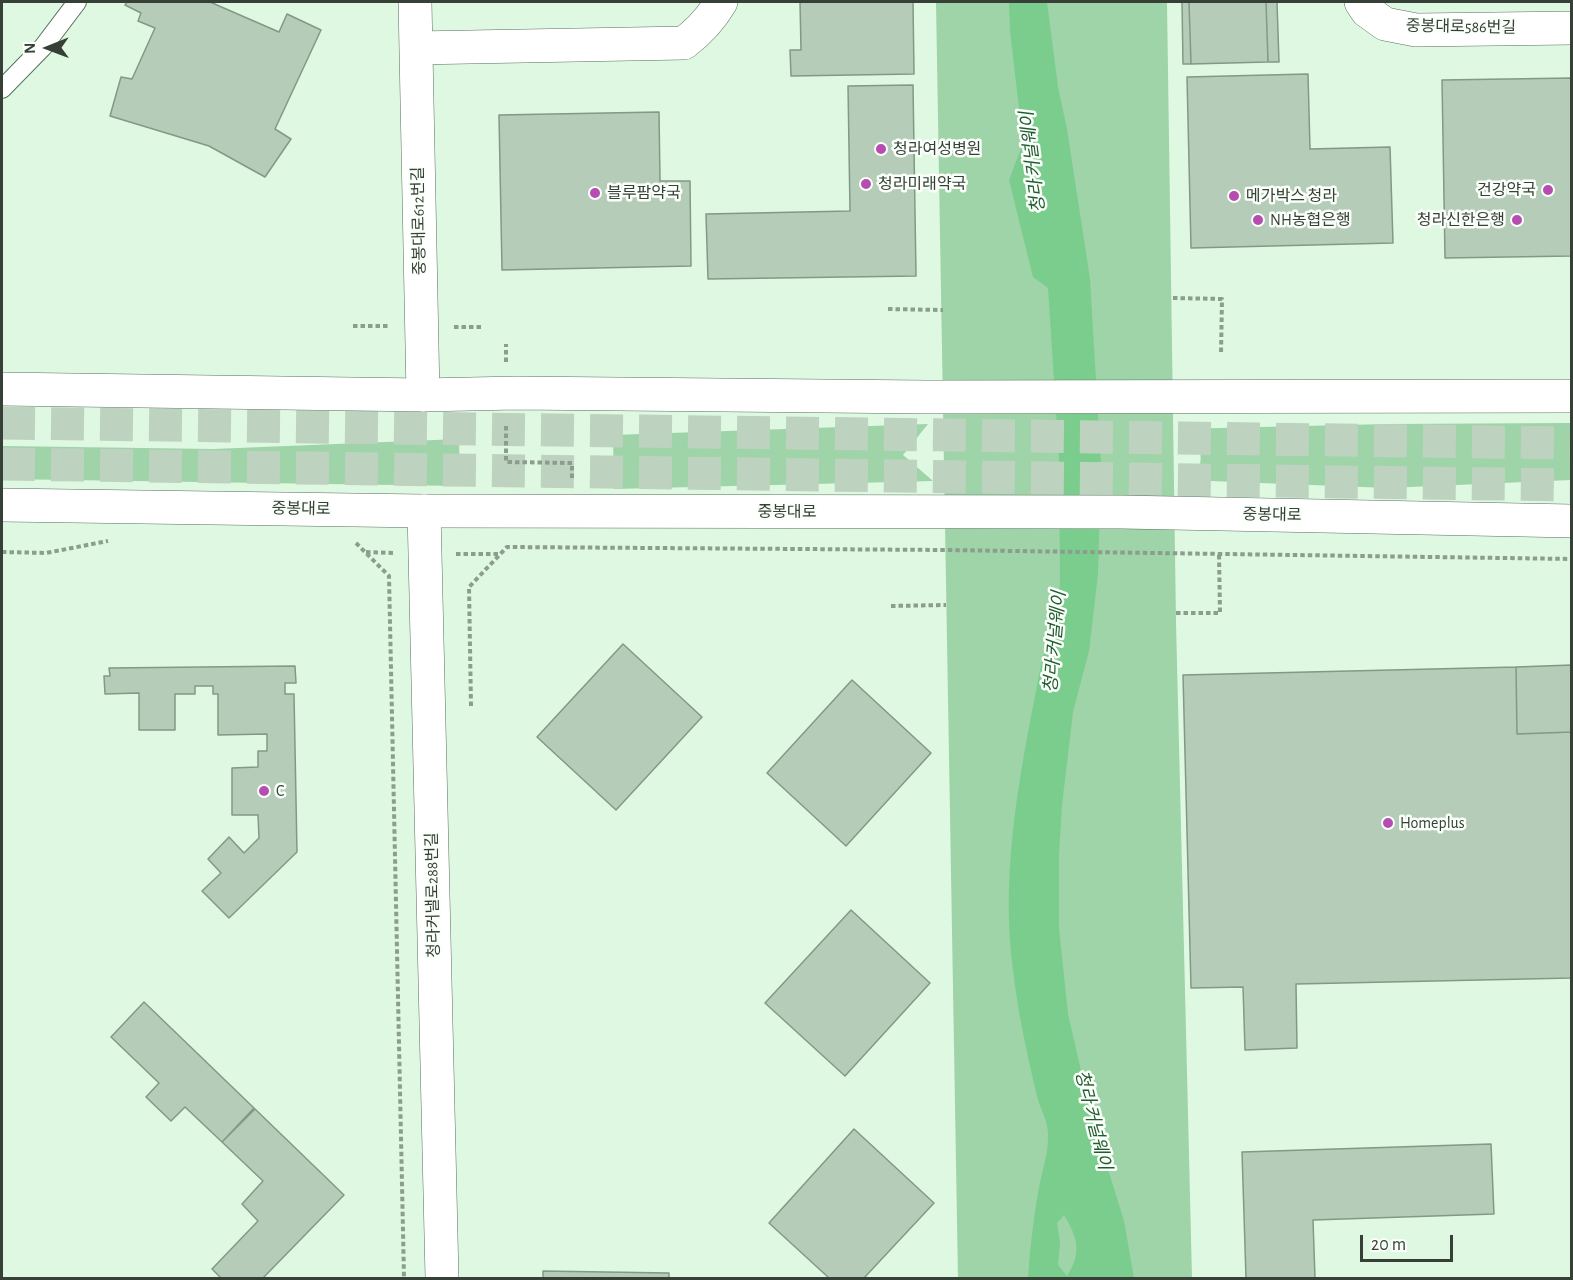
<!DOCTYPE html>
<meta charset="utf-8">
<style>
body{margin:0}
#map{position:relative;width:1573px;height:1280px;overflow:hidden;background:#dff8e2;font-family:"Alegreya Sans",sans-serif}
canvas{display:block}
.frame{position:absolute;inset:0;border:3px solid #364037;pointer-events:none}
.north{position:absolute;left:18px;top:18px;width:60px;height:60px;-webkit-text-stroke:4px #fafffa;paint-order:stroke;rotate:269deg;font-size:16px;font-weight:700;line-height:24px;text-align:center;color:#364037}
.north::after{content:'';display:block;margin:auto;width:21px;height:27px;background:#364037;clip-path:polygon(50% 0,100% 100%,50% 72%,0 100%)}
.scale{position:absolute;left:1360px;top:1235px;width:93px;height:27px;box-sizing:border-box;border:3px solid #364037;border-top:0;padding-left:8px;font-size:18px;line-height:21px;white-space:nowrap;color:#364037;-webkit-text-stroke:4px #fafffa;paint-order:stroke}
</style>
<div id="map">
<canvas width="1573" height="1280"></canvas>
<div class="frame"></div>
<div class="north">N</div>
<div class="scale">20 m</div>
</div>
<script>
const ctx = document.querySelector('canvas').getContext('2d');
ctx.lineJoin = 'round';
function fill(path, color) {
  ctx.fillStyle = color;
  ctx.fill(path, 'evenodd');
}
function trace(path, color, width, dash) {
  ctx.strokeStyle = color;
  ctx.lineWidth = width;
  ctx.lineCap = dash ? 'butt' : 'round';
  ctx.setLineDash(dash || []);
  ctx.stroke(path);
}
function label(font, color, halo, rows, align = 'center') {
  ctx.font = font + ' "Alegreya Sans","Noto Sans KR",sans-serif';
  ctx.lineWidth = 5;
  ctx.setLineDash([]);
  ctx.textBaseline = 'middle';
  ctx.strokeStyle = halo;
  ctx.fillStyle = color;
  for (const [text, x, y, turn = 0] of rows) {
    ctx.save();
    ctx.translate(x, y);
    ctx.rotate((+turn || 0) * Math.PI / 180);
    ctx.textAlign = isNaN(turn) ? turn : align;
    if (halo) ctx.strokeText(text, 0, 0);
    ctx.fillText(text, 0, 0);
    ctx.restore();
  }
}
fill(new Path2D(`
 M936,2H1167L1176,622L1192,1278H958Z
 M1571,423V480L1388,488L1185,480L1199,470C1202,458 1202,444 1191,436C1187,433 1182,433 1178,429L1387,424Z
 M928,424L903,455L933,481L614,489L613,435Z
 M459,439L460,486L2,479V446L213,449Z`), '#9fd3a8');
fill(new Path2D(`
 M1009,2H1047L1058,87L1067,129L1090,279L1101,464L1098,574L1089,651L1073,712L1062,805L1059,854V928L1068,1014L1091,1114L1124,1221L1134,1278H1028C1030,1250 1033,1221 1038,1193C1041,1174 1049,1153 1048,1134C1048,1120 1040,1109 1037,1096C1027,1054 1018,1013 1013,970C999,864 1023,759 1043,655L1057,643L1060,579L1059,457L1048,288L1033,277L1009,180L1023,143L1010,31ZM1064,1215C1078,1238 1082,1253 1067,1276L1058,1265L1060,1243L1057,1223Z`), '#7bcd8d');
const building = new Path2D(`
 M127,2H210L279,32L287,14L321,30L275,129L291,139L265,177L209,146L110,116L121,77L132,79L155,28L138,21L141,13L125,5Z
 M800,2H913L914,74L791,76L790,50H801Z
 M1182,2H1189L1191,64H1183Z
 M1189,2H1266L1268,62L1191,64Z
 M1266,2H1277L1279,62H1268Z
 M1308,74L1310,149L1390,147L1393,243L1191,248L1187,77Z
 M1572,78V256L1445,258L1442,80Z
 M913,85L916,276L708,279L706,214L850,211L848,86Z
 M659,112L660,181H690L691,266L502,270L499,115Z
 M623,644L702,717L616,810L537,737Z
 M1572,665V732L1517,734L1516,667Z
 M295,666L296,683H285V694H294L297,852L229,918L202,891L221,873L208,859L229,837L244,853L259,838L258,815H232V768L258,767V751H267V734L218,735V694H213V686H195V694H175V730H139V693L105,694L104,676H110L109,668Z
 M1516,667L1517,734L1572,732V978L1296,984L1297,1048L1245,1050L1243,987L1191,988L1183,675Z
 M852,680L931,753L846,846L767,773Z
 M851,910L930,983L845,1076L765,1003Z
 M144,1002L254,1108L222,1142L185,1107L171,1121L146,1097L159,1083L111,1037Z
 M255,1109L344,1195L263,1278H221L212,1269L258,1221L242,1204L263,1181L222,1142Z
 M854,1129L934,1203L864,1278H829L769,1223Z
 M1491,1144L1494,1214L1313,1220L1315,1278H1246L1242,1152Z
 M543,1271L669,1273V1278H543Z`);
fill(building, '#b4ccb8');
trace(building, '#819985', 1.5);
trace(new Path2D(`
 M2,423L1572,443
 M2,464L1572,485`), '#bdd3c0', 33, [33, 16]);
const service = new Path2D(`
 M2,89L43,47L77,2`);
const minor = new Path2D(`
 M415,2L423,395
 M1361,2L1367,11L1385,24L1416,30L1572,28
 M416,48L684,43C700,31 711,19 721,2
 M424,511L442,1278`);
const secondary = new Path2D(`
 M2,389L423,395L517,393L927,397L1572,396
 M2,505L424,511L1122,512L1572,521`);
trace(service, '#596f5d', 20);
trace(minor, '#596f5d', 34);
trace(secondary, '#596f5d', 34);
trace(new Path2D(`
 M1173,298L1222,299L1221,354
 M888,309L943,310
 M353,326H390
 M454,327H483
 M506,362V344
 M506,426V462L572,463V479
 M356,543L389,576L404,1278
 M2,552L46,553L108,541
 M366,552L394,553
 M456,554H499
 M891,606L946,605
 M1176,613H1220L1219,554
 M471,706L469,587L507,547L946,550L1572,559`), '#8b9d8d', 4, [4.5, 3]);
trace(service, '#fff', 18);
trace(minor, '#fff', 33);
trace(secondary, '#fff', 33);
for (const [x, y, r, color] of [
 [881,149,6,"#b64db0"],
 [866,184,6,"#b64db0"],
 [1548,190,6,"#b64db0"],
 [595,193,6,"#b64db0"],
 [1234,196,6,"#b64db0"],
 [1258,220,6,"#b64db0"],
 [1517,220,6,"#b64db0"],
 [264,791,6,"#b64db0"],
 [1388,823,6,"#b64db0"]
]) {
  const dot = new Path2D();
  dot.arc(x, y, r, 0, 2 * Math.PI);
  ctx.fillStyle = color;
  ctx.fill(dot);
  trace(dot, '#fafffa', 2);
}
label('16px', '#364037', '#fafffa', [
 ["중봉대로586번길",1461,27,1],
 ["중봉대로612번길",419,221,-91],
 ["중봉대로",301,509,1],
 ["중봉대로",787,512],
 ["중봉대로",1272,515,1],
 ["청라커낼로288번길",433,895,-91]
]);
label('16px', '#364037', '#fafffa', [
 ["청라여성병원",893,149],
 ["청라미래약국",878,184],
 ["건강약국",1536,190,"right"],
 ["블루팜약국",607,193],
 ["메가박스 청라",1246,196],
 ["NH농협은행",1270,220],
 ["청라신한은행",1505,220,"right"],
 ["C",276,791],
 ["Homeplus",1400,823]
], 'left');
label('italic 18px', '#215b31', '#fafffa', [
 ["청라 커널웨이",1033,162,-97],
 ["청라 커널웨이",1055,642,-85],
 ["청라 커널웨이",1093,1120,76]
]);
</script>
